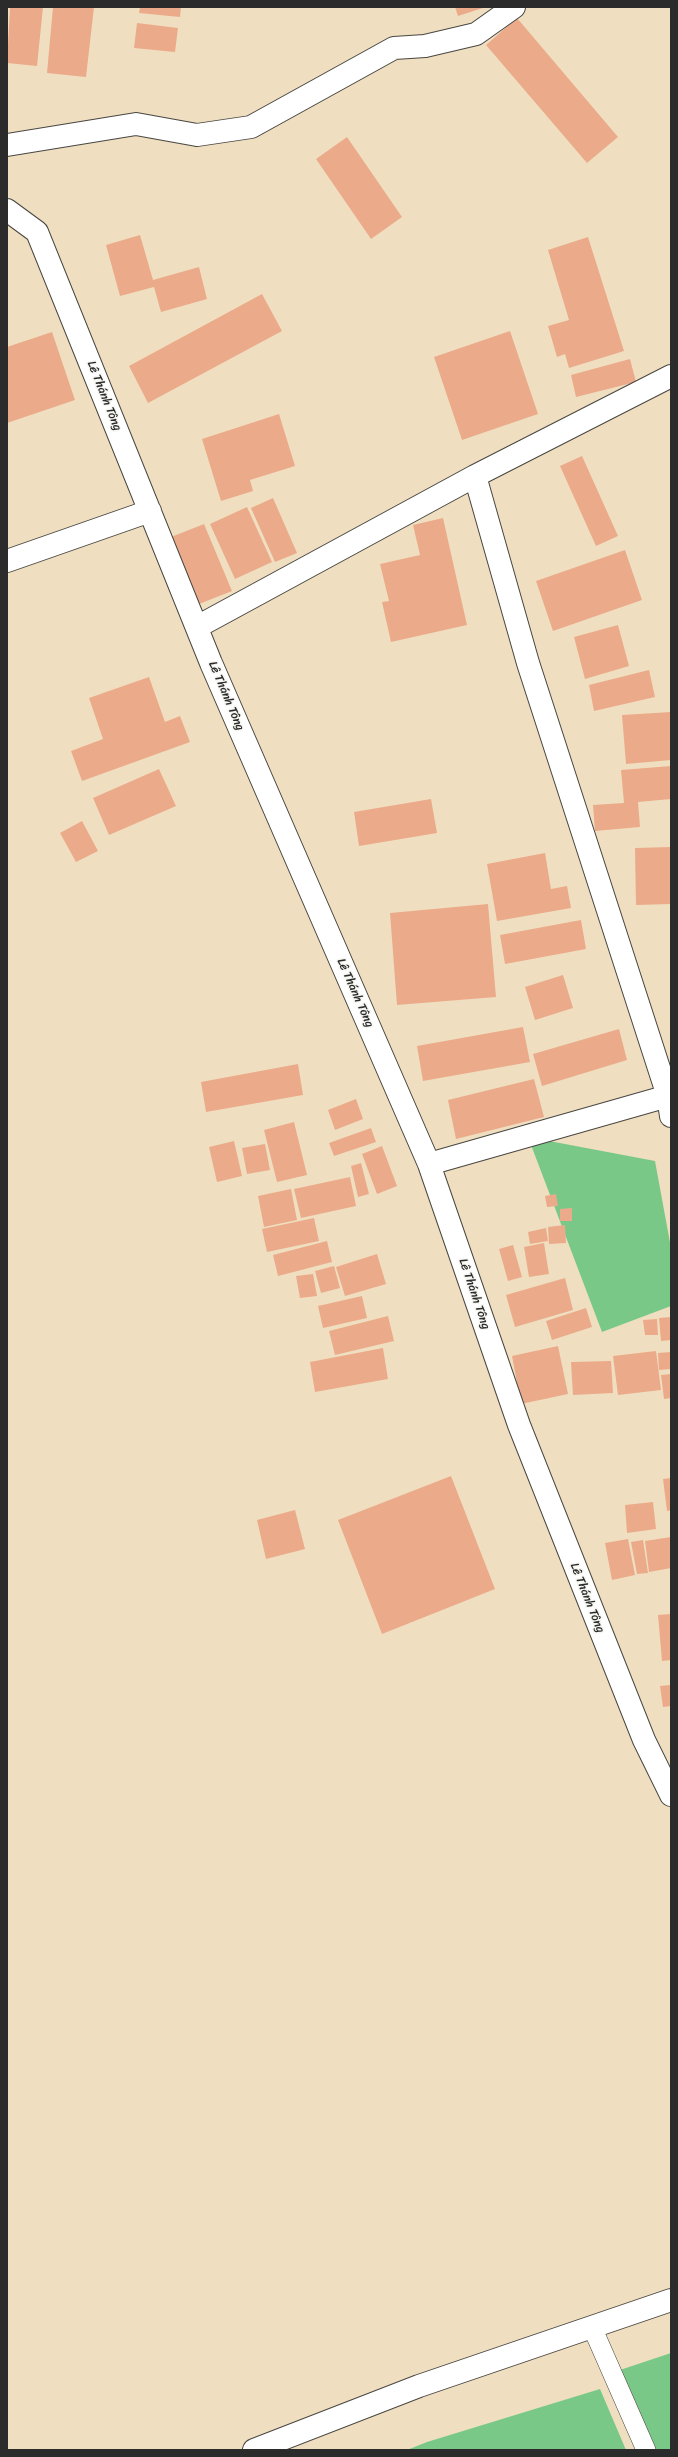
<!DOCTYPE html>
<meta charset="utf-8">
<style>
body{margin:0}
#map{position:relative;width:678px;height:2457px;overflow:hidden;background:#efdfc0;font-family:Sriracha,sans-serif}
canvas{display:block}
.frame{position:absolute;inset:0;border:8px solid #2b2b2b;pointer-events:none}
</style>
<div id="map">
<canvas width="678" height="2457"></canvas>
<div class="frame"></div>
</div>
<script>
const ctx = document.querySelector('canvas').getContext('2d');
ctx.lineJoin = 'round';
function fill(path, color) {
  ctx.fillStyle = color;
  ctx.fill(path, 'evenodd');
}
function trace(path, color, width, dash) {
  ctx.strokeStyle = color;
  ctx.lineWidth = width;
  ctx.lineCap = dash ? 'butt' : 'round';
  ctx.setLineDash(dash || []);
  ctx.stroke(path);
}
function label(font, color, halo, rows, align = 'center') {
  ctx.font = font + ' Sriracha,sans-serif';
  ctx.lineWidth = 3;
  ctx.setLineDash([]);
  ctx.textBaseline = 'middle';
  ctx.strokeStyle = halo;
  ctx.fillStyle = color;
  for (const [text, x, y, turn = 0] of rows) {
    ctx.save();
    ctx.translate(x, y);
    ctx.rotate((+turn || 0) * Math.PI / 180);
    ctx.textAlign = isNaN(turn) ? turn : align;
    if (halo) ctx.strokeText(text, 0, 0);
    ctx.fillText(text, 0, 0);
    ctx.restore();
  }
}
fill(new Path2D(`
 M528,1137L655,1161L671,1248V1306L602,1332Z
 M671,2353V2450H651L617,2371Z
 M600,2389L626,2450H407L427,2442Z`), '#7ac888');
fill(new Path2D(`
 M10,7H43L37,66L7,63Z
 M53,7H94L86,77L47,73Z
 M140,7H181L180,17L139,13Z
 M455,7H486L458,16Z
 M517,18L618,137L587,163L486,45Z
 M137,23L178,28L175,52L134,48Z
 M347,137L402,217L371,239L316,159Z
 M140,235L153,280L199,267L207,299L161,312L154,287L120,296L106,245Z
 M588,237L624,351L569,368L565,354L557,357L548,326L569,320L548,250Z
 M262,294L282,331L148,403L129,366Z
 M510,331L538,414L462,440L434,357Z
 M52,332L75,400L7,423V347Z
 M630,359L636,382L576,397L571,375Z
 M279,414L295,466L250,480L253,491L221,501L202,439Z
 M582,456L618,536L596,546L560,466Z
 M273,498L297,553L275,562L251,508Z
 M247,507L272,562L235,579L210,524Z
 M443,518L467,625L391,642L382,602L389,601L380,564L420,555L413,525Z
 M204,524L232,591L194,606L166,539Z
 M625,550L642,600L553,631L536,581Z
 M618,625L629,666L585,679L574,637Z
 M649,670L655,697L594,711L589,685Z
 M149,677L165,722L180,716L190,742L82,781L71,751L103,739L89,698Z
 M671,712V760L626,764L622,715Z
 M671,766V799L638,802L640,827L595,831L593,805L624,803L621,770Z
 M159,769L176,806L109,835L93,798Z
 M431,799L437,833L359,846L354,812Z
 M82,821L98,851L76,862L60,833Z
 M671,847V904L636,905L635,848Z
 M545,853L551,889L567,886L571,908L497,921L487,864Z
 M488,904L496,997L397,1005L390,913Z
 M581,920L586,949L505,964L500,935Z
 M563,975L573,1008L535,1020L525,987Z
 M523,1027L530,1062L423,1081L417,1046Z
 M619,1029L627,1060L542,1086L533,1054Z
 M298,1064L303,1095L206,1112L201,1082Z
 M534,1079L544,1117L456,1139L448,1100Z
 M356,1099L363,1119L335,1130L328,1110Z
 M294,1122L307,1175L277,1182L264,1130Z
 M371,1128L376,1142L334,1156L329,1143Z
 M234,1141L242,1176L217,1182L209,1147Z
 M265,1144L270,1170L247,1174L242,1148Z
 M382,1146L397,1186L377,1194L362,1154Z
 M361,1163L369,1194L358,1197L351,1166Z
 M350,1177L356,1206L301,1218L294,1189Z
 M291,1189L297,1220L264,1227L258,1196Z
 M556,1194L558,1206L547,1207L545,1196Z
 M572,1208V1221H560V1209Z
 M314,1218L319,1241L267,1252L262,1229Z
 M565,1225L566,1243L549,1244L548,1227Z
 M546,1228L548,1241L530,1244L528,1232Z
 M327,1241L332,1262L278,1276L273,1255Z
 M544,1243L549,1274L529,1277L524,1247Z
 M513,1245L522,1277L508,1281L499,1249Z
 M377,1254L386,1284L345,1296L336,1267Z
 M334,1266L340,1288L321,1293L315,1271Z
 M313,1274L317,1296L300,1298L296,1276Z
 M565,1278L573,1310L515,1327L506,1295Z
 M362,1296L367,1318L323,1328L318,1306Z
 M586,1308L592,1327L552,1340L546,1321Z
 M388,1316L394,1341L335,1355L329,1331Z
 M671,1317V1340L661,1341L659,1318Z
 M657,1319L658,1335H645L643,1320Z
 M558,1346L568,1394L521,1404L512,1356Z
 M383,1348L388,1379L315,1392L310,1362Z
 M656,1351L661,1390L618,1395L613,1356Z
 M671,1352V1369L659,1370L658,1353Z
 M611,1361L613,1393L573,1395L571,1362Z
 M671,1374V1398L664,1399L661,1375Z
 M451,1476L495,1589L382,1634L338,1520Z
 M671,1478V1510L667,1511L663,1479Z
 M653,1502L656,1529L627,1533L625,1505Z
 M295,1510L305,1549L266,1559L257,1520Z
 M671,1537V1568L649,1572L645,1541Z
 M628,1539L635,1575L612,1580L605,1543Z
 M643,1540L648,1573L637,1574L631,1542Z
 M671,1614V1660L662,1661L658,1615Z
 M671,1685V1706L663,1707L660,1686Z`), '#ebab8a');
const service = new Path2D(`
 M592,2327L646,2450`);
const minor = new Path2D(`
 M7,145L136,124L197,135L251,127L394,48L425,46L476,34L514,7
 M7,210L37,232L211,663L429,1164L519,1425L644,1740L671,1795
 M475,476L528,663L668,1096L671,1116
 M7,561L150,511
 M197,627L475,476L671,376
 M429,1164L668,1096
 M254,2450L419,2386L671,2300`);
trace(service, '#484641', 20);
trace(minor, '#484641', 24);
trace(service, '#fff', 19);
trace(minor, '#fff', 22);
label('12px', '#2b2b2b', '#f6f6f2', [
 ["Lê Thánh Tông",104,396,68],
 ["Lê Thánh Tông",226,696,67],
 ["Lê Thánh Tông",355,993,66],
 ["Lê Thánh Tông",474,1294,71],
 ["Lê Thánh Tông",587,1598,68]
]);
</script>
